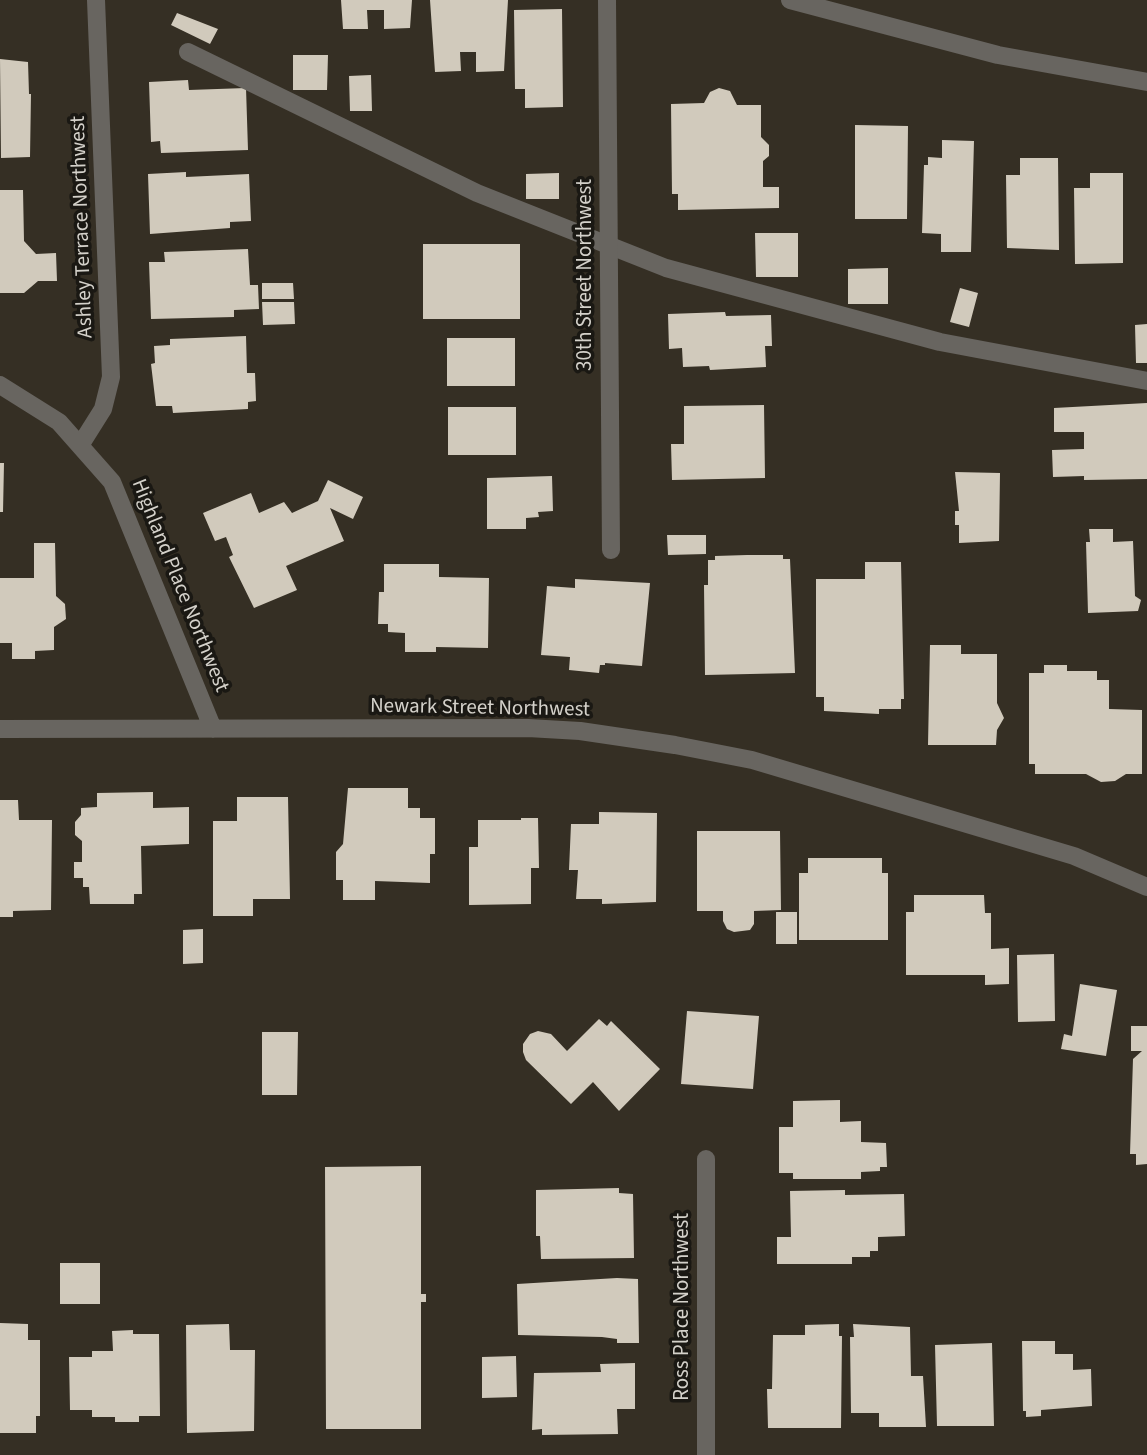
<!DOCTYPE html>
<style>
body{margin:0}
canvas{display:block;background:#352f24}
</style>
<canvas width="1147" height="1455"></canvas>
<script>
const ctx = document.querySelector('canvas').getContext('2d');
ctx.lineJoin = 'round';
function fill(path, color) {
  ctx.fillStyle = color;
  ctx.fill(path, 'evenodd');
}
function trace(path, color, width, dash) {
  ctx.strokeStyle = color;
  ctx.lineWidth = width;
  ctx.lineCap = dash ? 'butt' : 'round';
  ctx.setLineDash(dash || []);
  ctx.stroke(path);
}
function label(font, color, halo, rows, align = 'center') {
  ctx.font = font + ' "Source Sans 3",sans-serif';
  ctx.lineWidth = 7;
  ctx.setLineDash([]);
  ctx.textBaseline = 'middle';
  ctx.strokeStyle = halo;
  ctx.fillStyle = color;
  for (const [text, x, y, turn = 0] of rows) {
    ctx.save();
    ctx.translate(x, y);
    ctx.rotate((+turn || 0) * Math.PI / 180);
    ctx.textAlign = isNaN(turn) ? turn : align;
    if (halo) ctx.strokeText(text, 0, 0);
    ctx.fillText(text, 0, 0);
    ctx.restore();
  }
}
fill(new Path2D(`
 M341,0H412L410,28L384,29V10H367L368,29H343Z
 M430,0H508L504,71L476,72V52H460L461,71L435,72Z
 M562,9L563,107L525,108V89H515L514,10Z
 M177,13L218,29L210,44L171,25Z
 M293,55H328L327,90H293Z
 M0,59L28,62L29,94H31L30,157L1,158Z
 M371,75L372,111H350L349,76Z
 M188,80L189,90L246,88L248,150L161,153L160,141L151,142L149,82Z
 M719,88L730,91L737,105H761V137L769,145V156L763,161V187H779V208L678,210V194H672L671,104L704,103L710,92Z
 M855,125L908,126L907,219H855Z
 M942,140L974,141L971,252H941V234L922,233L924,165H928V157L942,158Z
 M1020,158H1058L1059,250L1007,248L1006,175H1020Z
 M186,172V177L249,174L251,221L230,222V228L150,234L148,174Z
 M559,173V199H526V174Z
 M1090,173H1123V263L1075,264L1074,188H1090Z
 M0,190H23L24,241L36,254L56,253L57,281H38L24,293H0Z
 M755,233H798V277H756Z
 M423,244H520V319H423Z
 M248,249L250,285H258L259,309L234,310V317L151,319L149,262H165L164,252Z
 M888,268V304H848V269Z
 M262,283H293L294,299H262Z
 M960,288L978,293L969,327L950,322Z
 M262,302H294L295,324L263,325Z
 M725,312L726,316L771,315L772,346H765L766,367L710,370L709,366L683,367L682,348L669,349L668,314Z
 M1147,324V363H1136L1135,325Z
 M246,336L247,373H255L256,401L248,402V409L173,413L172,406H156L151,364L155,363L154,346L170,345V339Z
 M447,338H515V386H447Z
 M1147,403V479L1084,480V476L1053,477L1052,450L1084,449V432H1054V408Z
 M764,405L765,478L672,480L671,444H684V406Z
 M448,407H516V455H448Z
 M0,463H4L3,512H0Z
 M955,472L1000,473L999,541L959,543V525H955V511H959Z
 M552,476L553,511L538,512L539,517L526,518V529H487V478Z
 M328,480L363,497L353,519L330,508L344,541L286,566L297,590L254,608L229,557L233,555L226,537L215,541L203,513L251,493L259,513L284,502L292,513L318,501Z
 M1089,529H1113V542L1133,541L1135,596L1141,600L1138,611L1088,613L1086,542H1090Z
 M667,535H706V554L668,555Z
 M34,543H55L56,596L65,604L66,619L54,627V650L35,651V659H12V643H0V578H34Z
 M747,555H783V559H790L795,673L705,675L704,585H708V560H715V556Z
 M865,562H901L904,699H901V709H879V714L824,711V697H816V579H865Z
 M384,564H439V577L489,578L488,648L436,647V652H405V633L388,632V624H378L379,592H384Z
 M575,579L650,583L642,666L605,663V665H600L599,673L569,670L570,657L541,655L547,586L575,588Z
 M930,645H961V654H997V703L1004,718L997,730L996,745H928Z
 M1044,665H1067V671H1097V680H1109V709L1142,710V774H1126L1115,781L1101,782L1086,774H1035V764H1029V673H1044Z
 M348,788H408V808H420V818H435V854H430V883L375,881V900H343V880H336V852L343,844Z
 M153,792V808L189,807V844L141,846L142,894H134V904H90L89,887H83V878H74V862H82V841L75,835V822L81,815V808L97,807V793Z
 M237,797H288L290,899H253V916H213V821H237Z
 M0,800H18L19,820H52L51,910L13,911V917H0Z
 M599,812L657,813L656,902L602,904V899H576L578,870H569L571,824H599Z
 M521,818H538L539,868H531V904L469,905V847H478V820H521Z
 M697,831H780L781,910L754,911V924L750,930L734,932L727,929L723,921V911H697Z
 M808,858H882V873H888V940H799V873H808Z
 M914,895H984L985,913H991V949L1009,948V984L985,985V975H906V912H914Z
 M776,912H797V944H776Z
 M203,929V963L183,964V930Z
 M1054,954L1055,1021L1018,1022L1017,955Z
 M1080,984L1117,990L1106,1056L1061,1049L1064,1034L1072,1036Z
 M687,1011L759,1016L753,1089L681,1084Z
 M599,1019L607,1026L611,1021L660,1069L619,1111L593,1082L571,1104L526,1060L523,1052V1044L530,1034L538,1031L551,1034L567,1051Z
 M1131,1026H1147V1164L1136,1165V1154H1130L1133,1059L1142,1051H1131Z
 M262,1032H298L297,1095H262Z
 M840,1100V1122L861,1121V1142L886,1143L887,1167H880V1171L861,1172V1179H793V1173H779V1127H793V1101Z
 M421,1166V1294H426V1302H421V1429H326L325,1167Z
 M619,1188V1193L633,1194L634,1258L541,1259L540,1236H536V1190Z
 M845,1190V1195L904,1194L905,1236L878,1237V1251H870V1257H852V1264H777V1237H791L790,1191Z
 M60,1263H100V1304H60Z
 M617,1278L638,1279L639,1343H617V1339L602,1337L518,1335L517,1284Z
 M0,1323L28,1324V1340H40V1416H36V1433H0Z
 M229,1324L230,1350H255L254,1431L187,1433L186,1325Z
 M839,1324V1336H842L841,1428H768L767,1389H772L773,1335H805V1325Z
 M853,1324L910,1327L911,1376H923L926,1427H879V1413H851L850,1337H854Z
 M133,1330V1334H159L160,1416H139V1422H115V1417H92V1410H70L69,1357H92V1351H113L112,1331Z
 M1022,1341H1055V1354H1073V1370L1091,1369L1092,1406L1041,1410V1416L1026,1417V1411H1023Z
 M992,1343L994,1426H937L935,1345Z
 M516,1356L517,1397L482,1398V1357Z
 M635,1363V1409H617L618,1434L542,1435V1429L532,1430L534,1373L601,1372L600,1364Z`), '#d1cabc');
trace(new Path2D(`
 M188,52L477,193L666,268L940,342L1147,381`), '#686560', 18);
trace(new Path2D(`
 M607,0L611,550
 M790,0L998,55L1147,82
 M0,385L59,422L112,482L213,729
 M81,444L103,409L111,377L96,0
 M0,729L528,728L580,731L675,745L752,760L1074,856L1147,887
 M706,1159V1455`), '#686560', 18);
label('21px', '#d4d1ca', '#1a1813', [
 ["Ashley Terrace Northwest",83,227,-92],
 ["30th Street Northwest",586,275,-90],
 ["Highland Place Northwest",179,586,68],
 ["Newark Street Northwest",480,709,1],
 ["Ross Place Northwest",683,1307,-90]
]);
</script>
